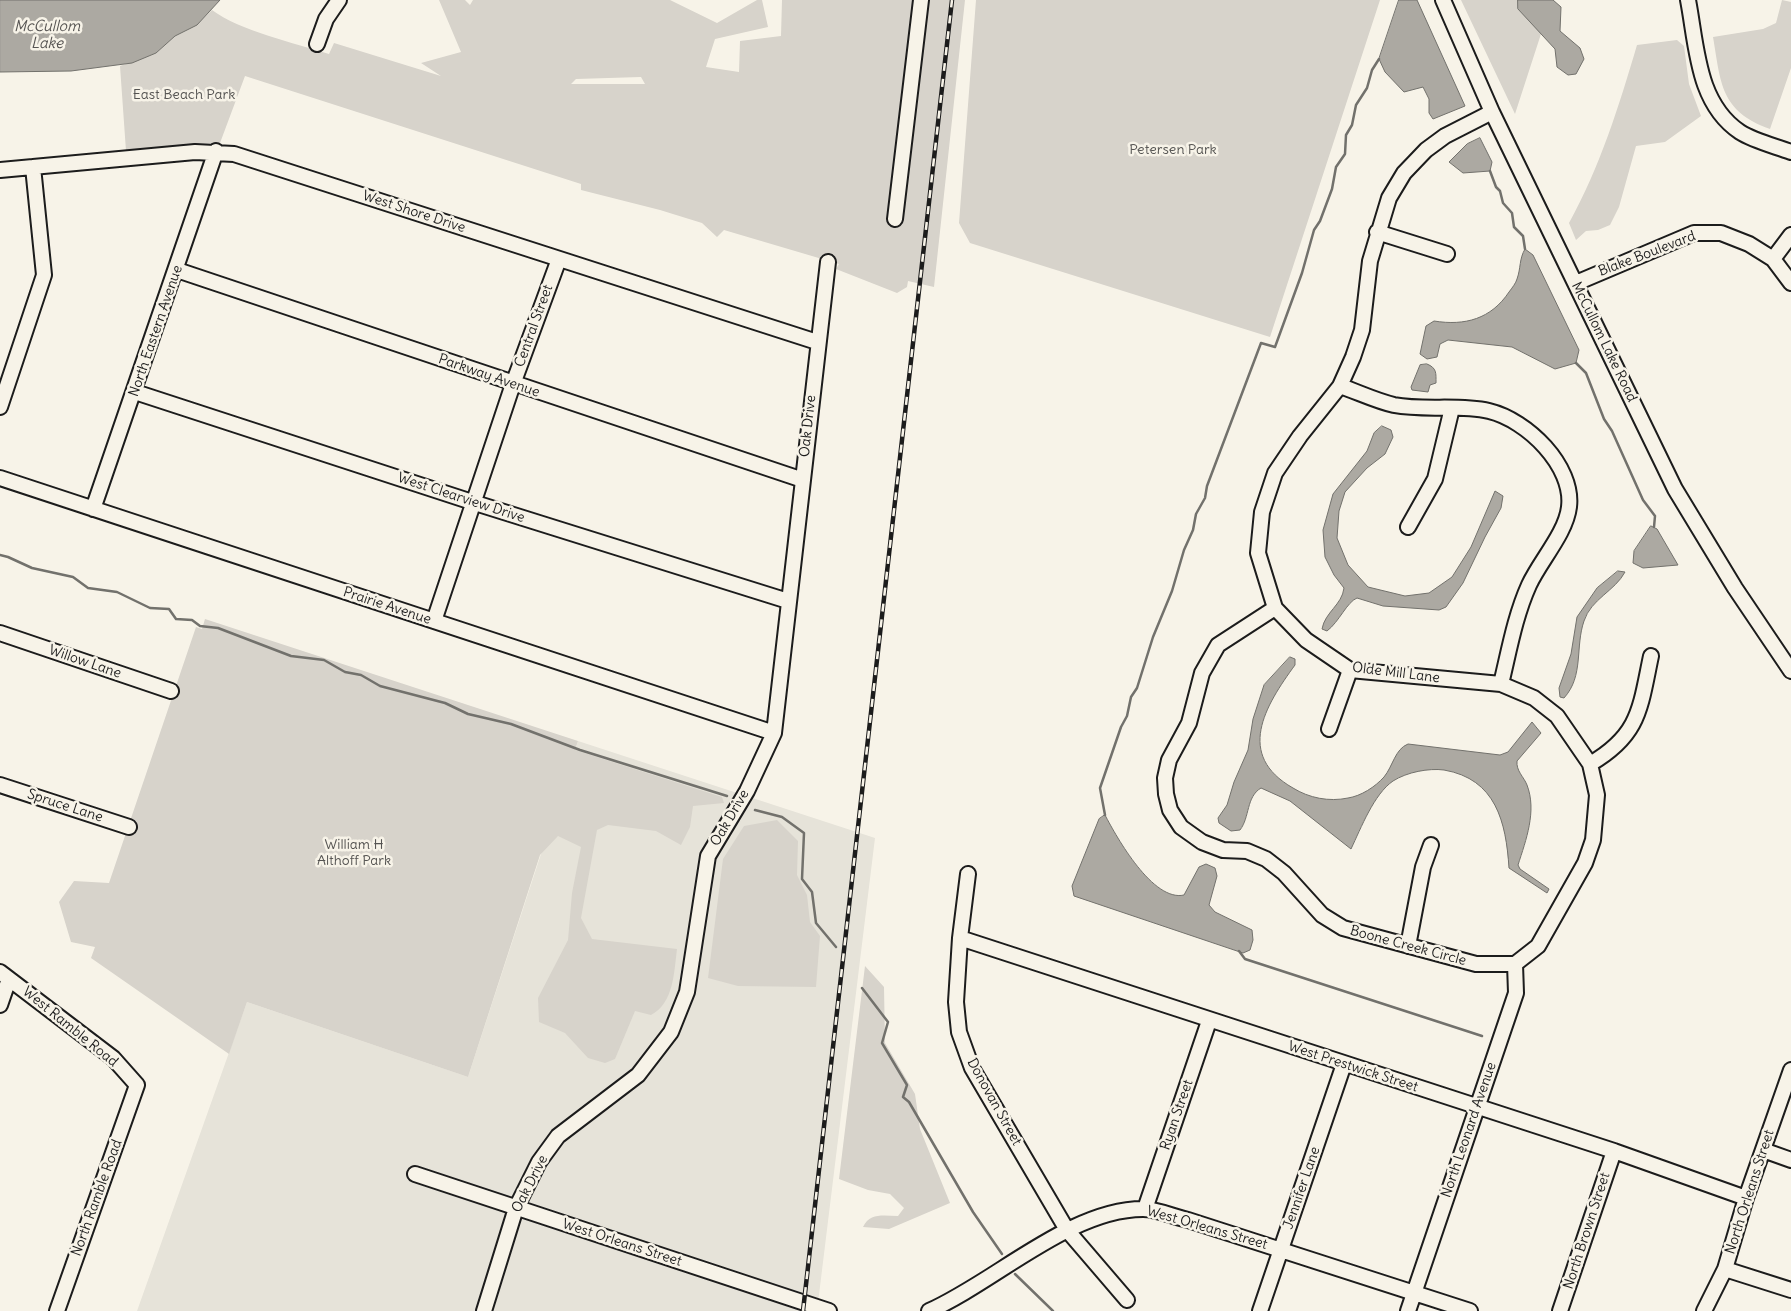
<!DOCTYPE html>
<style>
body{margin:0}
canvas{display:block;background:#f7f3e8}
</style>
<canvas width="1791" height="1311"></canvas>
<script>
const ctx = document.querySelector('canvas').getContext('2d');
ctx.lineJoin = 'round';
function fill(path, color) {
  ctx.fillStyle = color;
  ctx.fill(path, 'evenodd');
}
function trace(path, color, width, dash) {
  ctx.strokeStyle = color;
  ctx.lineWidth = width;
  ctx.lineCap = dash ? 'butt' : 'round';
  ctx.setLineDash(dash || []);
  ctx.stroke(path);
}
function label(font, color, halo, rows, align = 'center') {
  ctx.font = font + ' Delius,sans-serif';
  ctx.lineWidth = 5;
  ctx.setLineDash([]);
  ctx.textBaseline = 'middle';
  ctx.strokeStyle = halo;
  ctx.fillStyle = color;
  for (const [text, x, y, turn = 0] of rows) {
    ctx.save();
    ctx.translate(x, y);
    ctx.rotate((+turn || 0) * Math.PI / 180);
    ctx.textAlign = isNaN(turn) ? turn : align;
    if (halo) ctx.strokeText(text, 0, 0);
    ctx.fillText(text, 0, 0);
    ctx.restore();
  }
}
fill(new Path2D(`
 M578,741L875,838L817,1311H137L247,1002L468,1077Z`), '#e6e3d9');
fill(new Path2D(`
 M439,0H465L470,5L473,0H670L717,23L757,0H762L768,27L715,39L706,67L739,72L740,41L781,36L782,0H965L934,287L908,281L907,287L897,293L836,269L839,264L724,230L717,237L702,223L660,210L581,190V184L245,76L220,143L126,151L120,66L156,53L175,36L197,24L212,10C240,31 295,43 329,54L334,43L441,76L421,63L461,52ZM641,77L645,84H571L576,79Z
 M976,0H1380L1270,337L970,243L959,223Z
 M1461,0H1552L1515,114Z
 M1782,0L1791,2V68L1770,129C1720,111 1721,83 1713,37L1763,29L1776,23Z
 M1677,40L1684,46L1689,84L1701,116L1665,142L1636,146L1619,207L1610,225L1598,230L1586,231L1576,240L1569,223C1600,167 1619,106 1637,45Z
 M205,619L578,741L575,750L722,797L724,803L693,806L690,827L681,845L656,831L608,825L597,830L581,918L592,939L677,949C674,972 674,1003 651,1015L635,1011L615,1059L605,1063L588,1058L565,1033L539,1022L538,998L568,940L572,893L581,847L558,836L540,855L468,1077L247,1002L229,1054L91,958L95,947L71,942L59,902L74,881L109,883L196,627L202,629Z
 M777,820L798,841L797,875L807,895L810,922L820,936L816,987L738,986L708,978L723,859L744,826Z
 M865,966L884,987L885,1043L915,1094L920,1129L950,1203L889,1229L863,1227C870,1212 885,1216 898,1216L904,1208L890,1194L868,1190L839,1179Z`), '#d7d3cb');
const water = new Path2D(`
 M0,0H220L197,25L175,36L156,53L132,63L71,71L0,72Z
 M1399,0H1417L1465,106L1433,119L1429,113V99L1423,87L1404,92L1385,72L1379,59Z
 M1518,0H1553L1561,7L1560,31L1580,48L1584,59L1576,74L1568,75L1557,67L1555,49L1518,9Z
 M1480,138L1492,162L1490,171L1463,173L1449,162L1467,144Z
 M1525,249L1533,255L1579,350L1576,363L1555,369L1512,347L1448,340L1440,344L1437,357L1427,359L1420,354L1426,326L1434,321C1465,326 1491,319 1509,292C1512,288 1516,283 1517,279C1521,268 1519,259 1525,249Z
 M1427,364C1437,368 1436,373 1436,383L1430,385L1428,392L1412,390L1411,387L1420,365Z
 M1382,426L1391,430L1393,437L1385,454L1367,468L1345,492L1339,511L1337,538L1348,565L1368,587L1405,596L1429,593L1452,577L1471,547L1495,491L1503,496L1501,508L1485,537L1463,583L1446,607L1439,610L1383,606L1357,598C1347,602 1339,622 1327,631L1322,629C1325,612 1342,605 1344,588L1334,575L1325,557L1323,530L1333,494L1367,451L1374,433Z
 M1651,526L1657,529L1678,565L1643,568L1633,563L1634,551Z
 M1618,571L1625,572C1615,591 1591,599 1584,621C1575,647 1584,676 1564,698L1560,697L1559,688L1571,654L1577,617L1597,588Z
 M1290,657L1295,659V665C1265,706 1235,755 1293,788C1309,798 1329,802 1348,798C1361,796 1375,787 1384,777C1393,766 1395,749 1408,744L1500,755L1508,752L1532,722L1541,733L1517,761C1516,771 1524,777 1527,785C1537,811 1526,840 1518,865L1520,869L1549,889L1547,893L1509,868C1506,822 1496,779 1444,770C1429,768 1407,772 1393,781C1374,794 1361,828 1351,849L1290,801L1261,788C1246,797 1250,817 1240,830L1231,831L1219,823L1218,818L1227,805L1234,782L1248,750L1253,719L1264,685Z
 M1105,815C1117,838 1153,902 1184,895L1199,867L1206,864L1215,868L1217,876L1209,905L1215,912L1252,930L1253,940L1250,950L1243,953L1074,896L1072,886L1099,819Z`);
fill(water, '#aca9a2');
trace(water, '#72716c', 1);
trace(new Path2D(`
 M1490,171L1496,187L1500,191L1503,203L1512,213L1514,227L1523,236L1525,249
 M1576,363L1586,373L1604,419L1612,431L1643,500L1655,516L1654,527
 M0,555L8,557L32,568L73,577L88,588L117,592L150,608L169,609L176,619L192,620L200,626L218,628L291,656L324,660L345,672L361,675L380,686L445,703L468,714L511,724L580,750L727,796
 M755,810L782,817L804,833L802,879L812,892L816,923L836,947
 M1105,815L1100,788L1121,727L1127,716L1131,697L1137,688L1153,637L1172,591L1184,550L1193,530L1196,514L1205,498L1207,486L1261,343L1275,347L1302,273L1314,230L1320,221L1332,189L1336,167L1345,154L1346,135L1352,125L1356,105L1367,88L1372,70L1379,59
 M1239,951L1245,959L1482,1036
 M862,988L888,1022L882,1043L907,1085L903,1097L909,1102L973,1212L1002,1254
 M1015,1274L1053,1311`), '#72716c', 2.5);
const minor = new Path2D(`
 M1443,0L1492,112L1675,489L1735,588L1791,671
 M1688,0C1697,47 1697,103 1740,132C1754,141 1775,146 1791,152
 M317,44L326,19L339,0
 M1492,112L1445,136L1426,150L1404,173L1389,198L1370,261L1362,330L1353,357L1340,386L1300,436L1275,473L1262,512L1258,553L1275,608L1306,640L1350,670L1501,684L1534,698L1557,716L1590,764L1597,795L1593,840L1585,863L1538,946L1515,964
 M0,170L195,152L234,154L817,342
 M895,219L921,0
 M1377,232L1447,254
 M1773,259L1791,235
 M177,270L803,480
 M1576,283L1694,233H1721L1749,244L1773,259L1791,283
 M1340,386C1358,392 1376,401 1394,405C1425,411 1458,404 1489,411C1527,420 1574,466 1569,507C1566,533 1540,561 1529,585C1515,616 1509,651 1501,684
 M135,392L472,502L788,601
 M0,407L44,275L33,167
 M0,478L774,733
 M93,509L216,151
 M1408,527L1435,479L1452,408
 M1275,608L1218,645L1202,673L1189,723L1169,760L1165,778L1166,794L1170,810L1181,827L1202,842L1223,850L1247,851L1266,859L1284,873L1322,915L1343,928L1476,964H1515
 M434,621L513,384L559,259
 M0,633L171,691
 M1329,729L1350,670
 M1590,764C1640,735 1640,708 1651,656
 M0,785L129,827
 M968,874L960,938L956,1002L959,1032L972,1068L1067,1230L1127,1300
 M960,938L1614,1151L1746,1198
 M1408,946L1423,867L1431,845
 M0,972L113,1058L137,1085L57,1311
 M0,1005L9,979
 M1763,1150L1791,1160
 M415,1174L829,1311
 M1145,1209L1209,1021
 M1725,1269L1791,1290
 M484,1311L516,1208L539,1162L558,1136L638,1075L671,1032L687,992L708,856L747,791L774,733L828,262
 M929,1311C995,1282 1070,1209 1143,1209C1157,1209 1174,1217 1188,1220L1470,1311
 M1260,1311L1344,1064
 M1408,1311L1516,993L1515,964
 M1560,1311L1614,1151
 M1704,1311L1725,1269L1746,1198L1791,1070`);
trace(minor, '#1c1c1c', 18);
trace(minor, '#f7f3e8', 14);
const rail = new Path2D(`
 M803,1311L952,0`);
trace(rail, '#1c1c1c', 4.5);
trace(rail, '#f7f3e8', 2.5, [8]);
label('14px', '#545351', '#f7f3e8', [
 ["East Beach Park",184,95],
 ["Petersen Park",1173,150],
 ["William H",354,845],
 ["Althoff Park",354,861]
]);
label('14px', '#1c1c1c', '#f7f3e8', [
 ["West Shore Drive",414,212,18],
 ["Blake Boulevard",1647,254,-21],
 ["Central Street",534,326,-70],
 ["North Eastern Avenue",156,331,-71],
 ["McCullom Lake Road",1604,342,64],
 ["Parkway Avenue",489,376,19],
 ["Oak Drive",808,426,-84],
 ["West Clearview Drive",461,498,18],
 ["Prairie Avenue",387,606,18],
 ["Willow Lane",85,662,19],
 ["Olde Mill Lane",1396,673,7],
 ["Spruce Lane",65,806,18],
 ["Oak Drive",730,818,-60],
 ["Boone Creek Circle",1408,946,15],
 ["West Ramble Road",70,1027,39],
 ["West Prestwick Street",1353,1067,18],
 ["Donovan Street",994,1102,61],
 ["Ryan Street",1177,1115,-71],
 ["North Leonard Avenue",1469,1130,-71],
 ["Oak Drive",530,1184,-63],
 ["Jennifer Lane",1302,1188,-71],
 ["North Orleans Street",1750,1192,-72],
 ["North Ramble Road",97,1198,-70],
 ["West Orleans Street",1207,1228,16],
 ["North Brown Street",1587,1231,-72],
 ["West Orleans Street",622,1243,18]
]);
label('italic 15px', '#565452', '#f7f3e8', [
 ["McCullom",47,27],
 ["Lake",47,44]
]);
</script>
